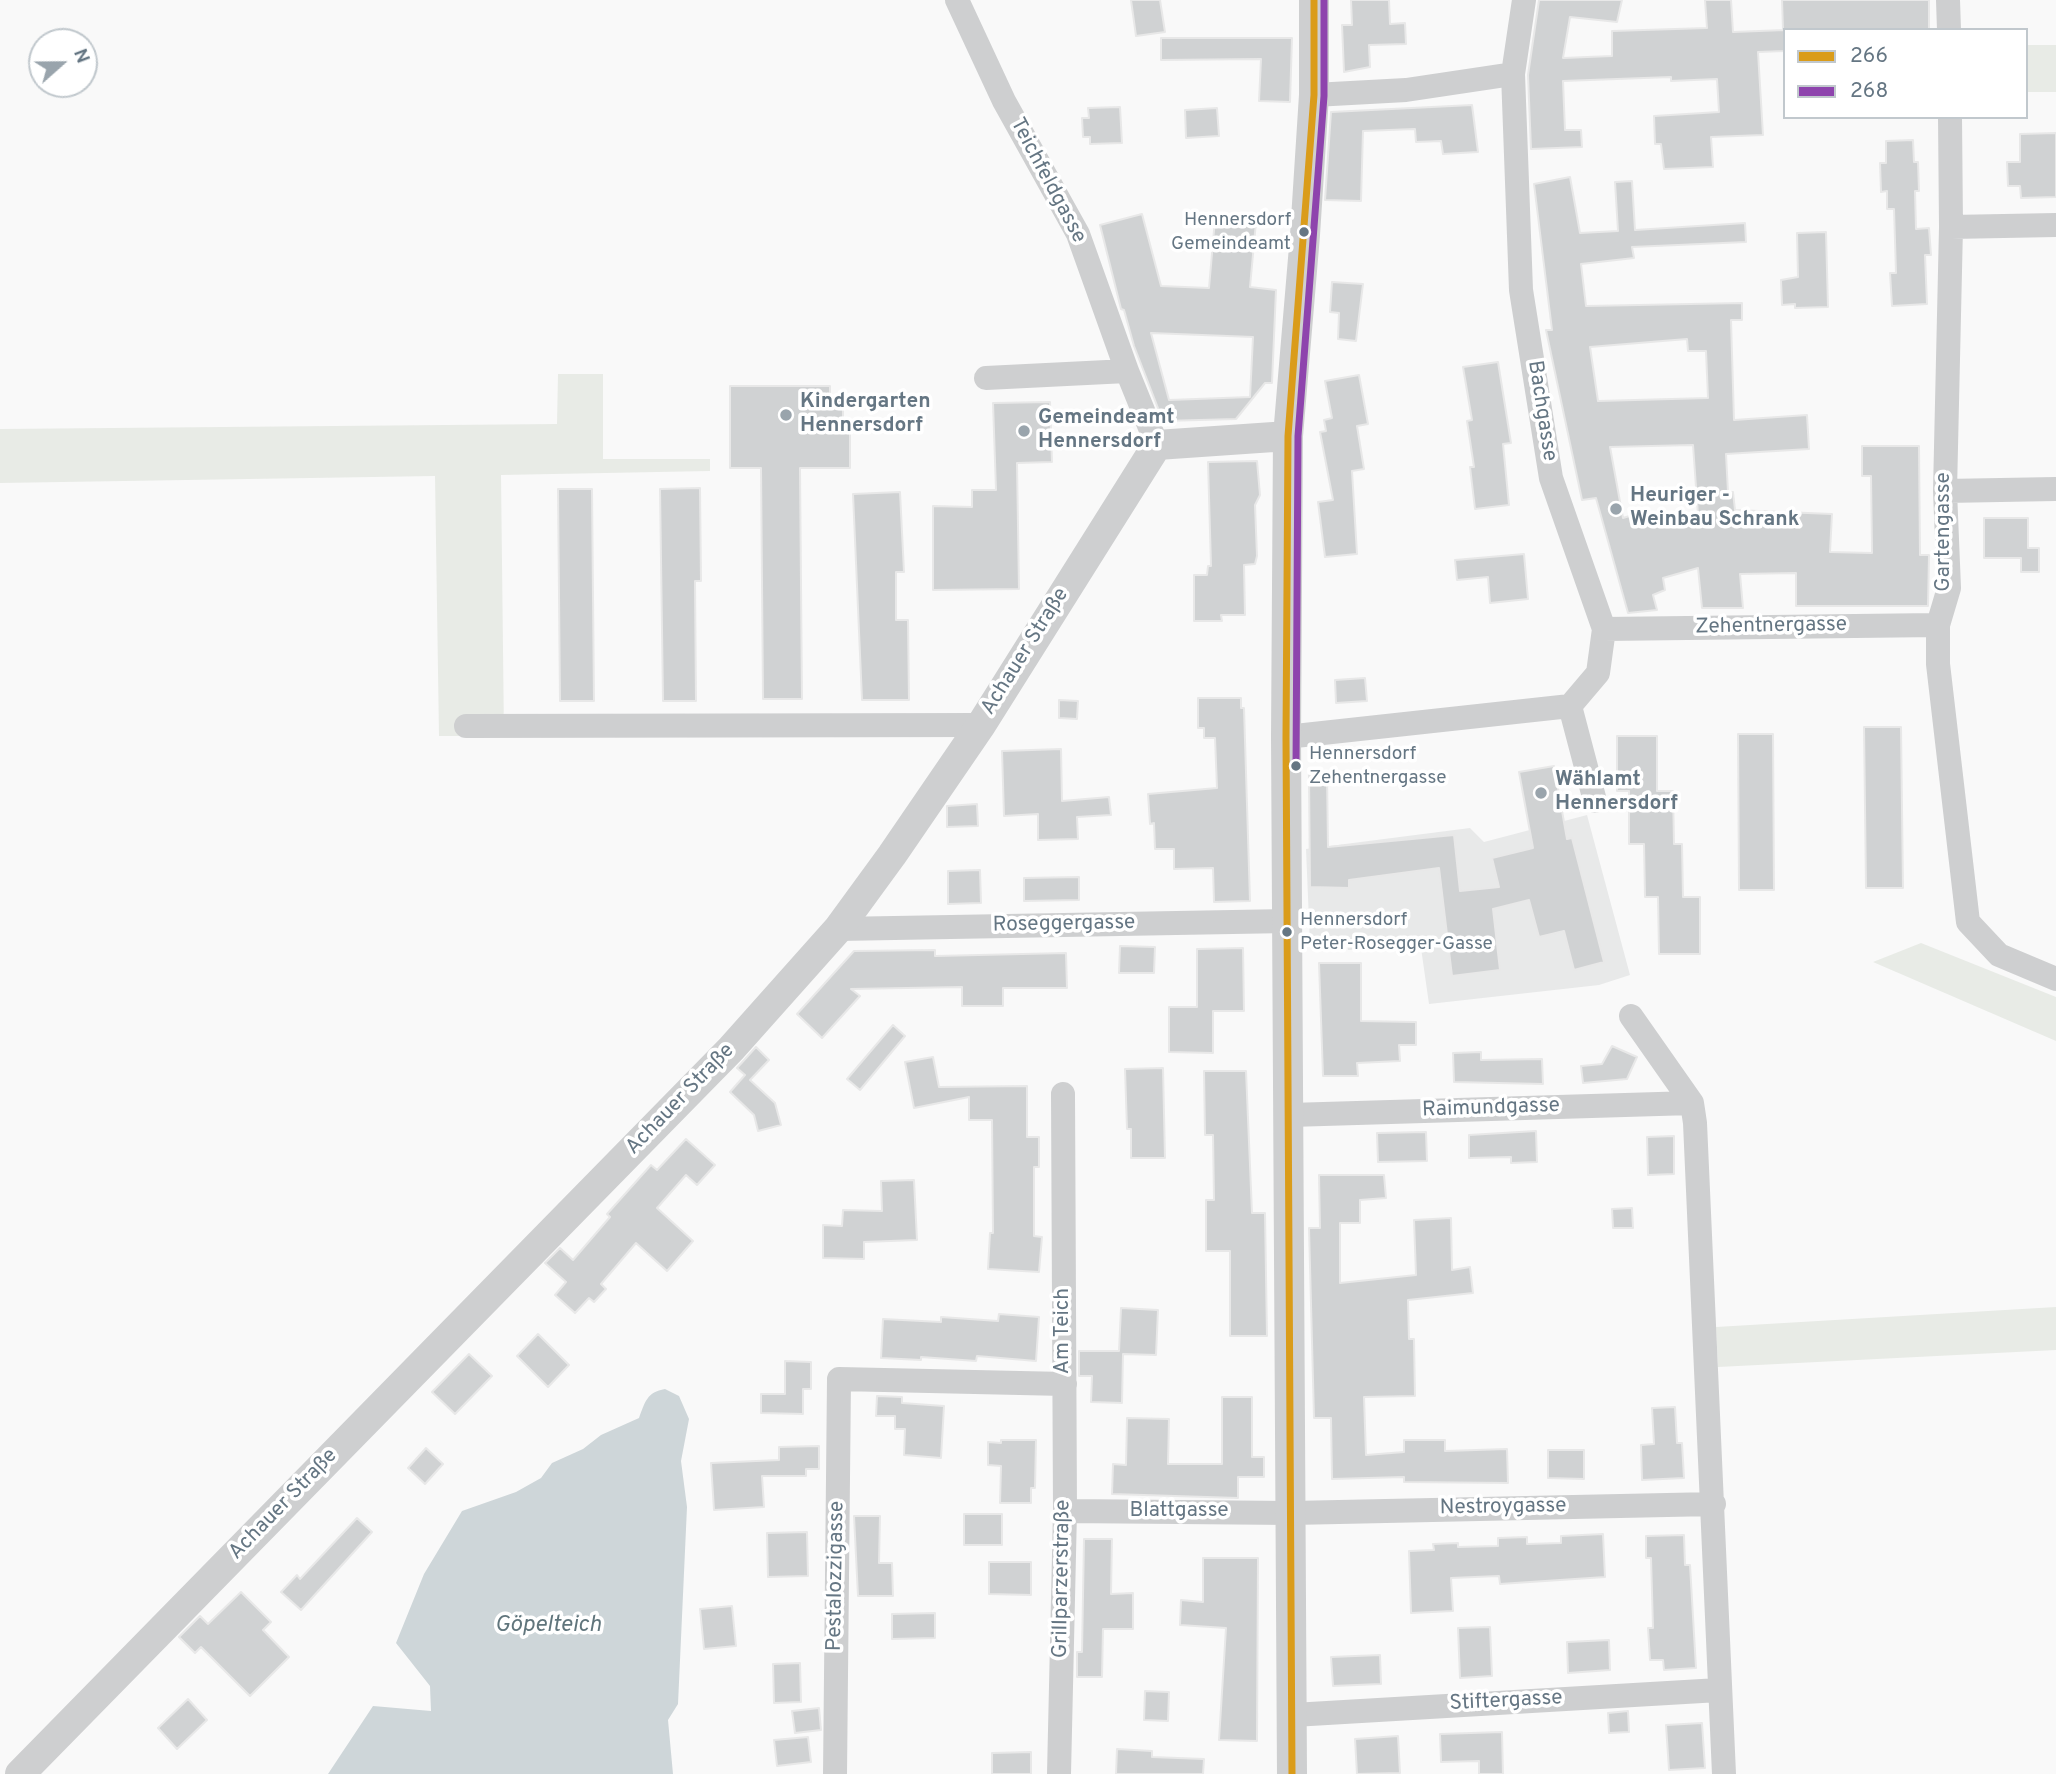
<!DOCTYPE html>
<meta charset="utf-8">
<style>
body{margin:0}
#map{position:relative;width:2056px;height:1774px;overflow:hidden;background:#f9f9f9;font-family:Overpass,sans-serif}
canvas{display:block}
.legend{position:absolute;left:1783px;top:28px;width:245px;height:91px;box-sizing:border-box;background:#fff;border:2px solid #c1c8cd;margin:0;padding:9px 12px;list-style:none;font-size:21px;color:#657683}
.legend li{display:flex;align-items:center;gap:14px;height:35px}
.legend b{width:35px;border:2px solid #c1c8cd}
.north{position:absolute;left:28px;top:28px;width:70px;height:70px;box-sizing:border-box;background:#fff;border:2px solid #c1c8cd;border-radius:50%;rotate:69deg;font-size:19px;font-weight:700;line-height:28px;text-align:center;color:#657683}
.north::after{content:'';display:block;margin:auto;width:24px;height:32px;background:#99a4ac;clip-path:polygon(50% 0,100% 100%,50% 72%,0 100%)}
</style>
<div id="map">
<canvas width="2056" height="1774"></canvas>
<ul class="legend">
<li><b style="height:9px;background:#da9c1a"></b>266</li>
<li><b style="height:9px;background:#8e44ad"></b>268</li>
</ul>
<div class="north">N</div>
</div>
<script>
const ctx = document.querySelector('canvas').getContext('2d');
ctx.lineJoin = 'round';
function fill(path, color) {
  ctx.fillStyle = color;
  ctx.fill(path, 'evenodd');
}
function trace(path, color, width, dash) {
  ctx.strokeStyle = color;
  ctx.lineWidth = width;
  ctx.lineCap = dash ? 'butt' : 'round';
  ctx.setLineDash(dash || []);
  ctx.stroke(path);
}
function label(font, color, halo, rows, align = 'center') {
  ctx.font = font + ' Overpass,sans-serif';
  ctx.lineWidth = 7;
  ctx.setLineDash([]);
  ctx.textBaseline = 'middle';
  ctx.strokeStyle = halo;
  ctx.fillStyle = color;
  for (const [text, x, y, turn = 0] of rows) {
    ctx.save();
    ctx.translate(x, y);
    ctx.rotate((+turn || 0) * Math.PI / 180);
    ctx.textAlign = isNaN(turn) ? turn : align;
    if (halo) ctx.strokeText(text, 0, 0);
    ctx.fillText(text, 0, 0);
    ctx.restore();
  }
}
fill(new Path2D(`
 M1587,815L1630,975L1599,985L1429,1004L1421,948L1348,950L1347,945H1310L1306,849L1470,828L1484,842Z`), '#e8e9e9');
fill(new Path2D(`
 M2026,45H2056V92H2026Z
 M558,374H603V459H710V471L501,475L504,736H439L435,476L0,483V429L557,424Z
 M1921,943L2056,997V1041L1873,962Z
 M2056,1307V1350L1718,1367L1716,1327Z`), '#e8ebe6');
fill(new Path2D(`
 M665,1389L679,1396L689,1419L681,1461L687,1507L678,1704L668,1720L673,1774H328L373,1706L431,1711L430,1686L396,1643L424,1574L462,1511L516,1492L541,1478L552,1463L583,1449L601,1435L639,1418C645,1402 647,1392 665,1389Z`), '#ced6d9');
const building = new Path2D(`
 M1131,0H1160L1165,32L1136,36Z
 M1351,0H1389L1390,24L1405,23L1406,44L1369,45L1370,67L1344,72L1342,25H1352Z
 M1539,0H1622L1617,22L1570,17L1563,58L1612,56V31L1707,28L1705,0H1731L1733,32L1785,30V51L1758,52L1763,135L1711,137L1713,167L1664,169L1661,144H1655L1654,116L1719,112L1717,79L1671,81V77L1563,81L1565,130H1581L1582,147L1531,149L1528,75Z
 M1782,0H1929V30H1783Z
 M1161,38H1292L1290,102L1259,101L1261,59L1161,60Z
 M1472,105L1478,152L1443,154L1441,141L1416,142L1415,129L1363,131L1361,201L1325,200L1331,112Z
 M1120,107L1122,143L1090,144V137H1083L1082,118H1089L1088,108Z
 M1217,108L1219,136L1186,138L1185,110Z
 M2056,133V197L2021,198L2020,186H2008L2007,162H2020V134Z
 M1913,140L1914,162H1918L1919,191H1915L1916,229L1929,228L1931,255H1925L1927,304L1892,306L1890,273H1896L1894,209H1887V191L1881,192L1880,163H1886V141Z
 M1570,177L1580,233L1618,231L1615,182L1632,181L1635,230L1745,223L1746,242L1632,247L1634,258L1581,264L1586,306L1742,303V320H1731L1734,420L1807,415L1809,449L1726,454L1728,492H1733L1735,510L1832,514L1830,552L1872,553L1871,476H1862V446H1919L1920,555H1929L1928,606H1796V573L1740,574L1743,608H1702L1698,568L1663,578L1665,590L1653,595L1657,610L1628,613L1596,498L1582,500L1546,330H1552L1534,184ZM1687,339L1688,351H1706L1708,398L1598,401L1590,347ZM1693,445L1698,515L1638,521L1636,514L1623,518L1610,447Z
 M1142,214L1161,286L1209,288L1215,219L1256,222L1250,287L1276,290L1272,383H1265L1236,419L1163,421L1134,346L1124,310L1121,309L1100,225ZM1151,333L1253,337L1250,397L1169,400Z
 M1826,232L1828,307L1795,308V304L1782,305L1781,280L1798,277L1797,233Z
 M1332,282L1363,284L1356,341L1338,339L1339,313L1330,312Z
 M1498,362L1511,443L1503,444L1509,505L1475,509L1470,467H1474L1467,421L1472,420L1463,367Z
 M1359,375L1368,424L1357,426L1364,469L1352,471L1357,554L1325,557L1318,502L1333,500L1320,432L1326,431L1324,420L1332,418L1325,381Z
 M730,386H830V397H843V432H850V468H800L802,699H763L761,468H730Z
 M1050,402L1052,462L1017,463L1019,589L933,590V506L972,507V490H996L993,403Z
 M1257,461L1260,495L1255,505L1257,556L1255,564L1244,565L1245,615H1221L1222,621H1194V575H1207L1208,566H1211L1208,462Z
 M700,488L701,581H695L696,701H663L660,489Z
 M558,489H592L594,701H560Z
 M900,492L904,572H896V620H908L909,700H862L853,494Z
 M1984,518H2028V548H2039V572H2021V558H1984Z
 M1524,554L1528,599L1490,603L1488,577L1457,580L1455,560Z
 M1365,678L1367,701L1336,703L1335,680Z
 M1198,698H1241V708H1244L1250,901L1214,902L1213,868L1174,869V849H1155L1154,823L1150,824L1148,794L1217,788L1215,738H1204V728H1198Z
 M1059,700L1078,701L1077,719L1059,718Z
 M1864,727H1901L1903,888H1866Z
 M1738,734H1773L1774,890H1739Z
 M1617,736H1657V791H1673L1674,844H1682L1683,897H1700V954H1659L1658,897H1645L1644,844H1629V791H1617Z
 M1061,749L1062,801L1109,797L1111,815L1077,817L1078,839L1038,840V814L1004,816L1002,751Z
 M1554,766L1567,839L1572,838L1604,962L1574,970L1564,931L1539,937L1529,900L1493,909L1500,970L1452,976L1439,868L1349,880V888L1310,887L1309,775L1327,773L1328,847L1454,835L1460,891L1499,887L1492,858L1533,848L1519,772Z
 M977,804L978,826L947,827V806Z
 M980,870L981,903L948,904V871Z
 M1079,877V900L1024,901V878Z
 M1120,946L1155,947L1154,973H1119Z
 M1243,948L1244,1011H1213V1053L1169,1052V1007H1197V949Z
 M935,950V956L1066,953L1067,988H1003V1006H962V987L851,989L860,996L822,1038L797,1014L854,951Z
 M1319,963H1361V1021L1416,1022V1045H1399L1400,1061L1357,1063L1358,1076H1323Z
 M893,1025L905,1036L860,1090L847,1079Z
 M1612,1046L1637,1057L1627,1079L1583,1083L1581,1066L1602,1064Z
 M756,1047L769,1060L750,1080L775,1103L781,1125L758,1131L754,1115L730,1092L745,1075L737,1068Z
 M1481,1052V1060L1542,1059L1543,1084L1454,1082L1453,1053Z
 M933,1057L939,1087L1027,1086V1137H1039V1167H1034V1236L1042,1237L1039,1272L988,1269L990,1233H993L992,1120H969V1097L914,1108L905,1062Z
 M1163,1068L1165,1158H1131V1129H1127L1125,1069Z
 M1204,1071H1246L1252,1213H1265L1267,1336H1230V1251H1206V1200H1214L1213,1135H1205Z
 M1536,1131L1537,1162L1511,1163V1157L1469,1158V1135Z
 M1426,1132L1427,1161L1378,1162L1377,1133Z
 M1674,1136V1174L1648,1175L1647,1137Z
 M686,1139L715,1165L697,1185L686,1175L657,1208L693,1241L667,1271L636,1243L601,1284L606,1289L594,1302L589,1298L575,1313L555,1295L566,1282L545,1263L560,1248L573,1260L610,1217L607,1214L651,1165L657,1170Z
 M1319,1175H1384L1386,1198L1360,1200V1223H1340V1283L1416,1275L1414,1220L1451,1218L1452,1270L1470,1267L1473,1293L1408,1300L1409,1339H1414L1415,1396L1364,1397L1366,1455L1404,1452V1440H1445V1451L1507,1449L1508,1483L1404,1482V1477L1332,1479L1331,1418H1314L1309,1228H1320Z
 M914,1180L917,1240L864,1242V1259L823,1258V1225L842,1226L843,1210L882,1211L881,1181Z
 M1632,1208L1633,1228H1613L1612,1209Z
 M1121,1308L1158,1310L1156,1355L1123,1354L1122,1403L1091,1402L1092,1376H1079V1351H1119Z
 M999,1314L1039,1317L1036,1361L977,1356L976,1361L921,1357V1360L881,1358L883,1319L941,1322V1317L998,1321Z
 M538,1334L569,1365L548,1387L517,1356Z
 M469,1354L492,1376L455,1414L432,1392Z
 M785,1361L811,1362V1389H803V1414L761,1413V1394H785Z
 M877,1396L902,1397V1403L944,1406L941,1458L904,1455L905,1429H895V1416H876Z
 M1222,1397H1252V1457H1264V1477H1238V1498L1112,1494L1113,1464L1126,1465L1127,1418L1169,1419L1168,1464H1222Z
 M1675,1407L1677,1443H1682L1684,1478L1642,1480L1641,1445L1654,1444L1652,1408Z
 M1001,1440H1036L1035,1488H1031V1503H1000L1001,1466L988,1465V1442L1001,1443Z
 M819,1446V1469H806V1476H762L764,1507L714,1510L711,1463L779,1460V1447Z
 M426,1448L443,1464L425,1484L408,1468Z
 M1548,1450H1584V1479L1548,1478Z
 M964,1514H1002V1545H964Z
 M854,1516H880L879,1563H892L893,1596H858Z
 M357,1518L372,1532L301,1610L281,1592L297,1575L300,1579Z
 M807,1532L808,1576L768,1577L767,1533Z
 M1603,1534L1605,1577L1500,1584L1499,1576L1451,1578L1453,1611L1411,1613L1409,1551L1434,1550L1433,1544L1458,1543V1547L1498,1546V1538L1527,1537V1544L1561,1543V1536Z
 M1684,1535L1685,1565H1690L1696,1668L1664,1670L1663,1660H1650L1648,1628H1653L1651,1558H1646V1536Z
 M1084,1539H1112L1111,1594L1133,1593V1629H1103L1102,1677H1077V1652H1082Z
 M1203,1558H1258L1257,1741L1219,1740L1226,1628L1180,1625L1181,1600L1203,1602Z
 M989,1562H1031V1595L989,1594Z
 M241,1592L271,1622L263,1630L289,1657L250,1696L201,1647L195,1653L179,1637L200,1616L208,1624Z
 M732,1606L736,1646L704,1649L700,1609Z
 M935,1613V1638L892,1639V1614Z
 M1490,1627L1492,1676L1460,1678L1458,1628Z
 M1609,1640L1610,1670L1568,1673L1567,1642Z
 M1380,1655L1381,1684L1333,1686L1331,1657Z
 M800,1663L801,1702L774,1703L773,1664Z
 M1145,1691L1169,1692L1168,1721L1144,1720Z
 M188,1699L207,1720L177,1749L158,1728Z
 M819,1708L821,1730L795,1733L792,1711Z
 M1628,1711L1629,1732L1609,1733L1608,1713Z
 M1702,1723L1705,1768L1669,1770L1666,1725Z
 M1502,1732L1503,1774H1479V1761L1441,1762L1440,1734Z
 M1398,1736L1400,1773L1357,1774L1355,1739Z
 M808,1737L811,1762L777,1766L774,1740Z
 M1117,1749L1152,1751V1757L1204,1759L1203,1774H1116Z
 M1031,1752V1774H992V1753Z`);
fill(building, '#d0d2d3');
trace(building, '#e8e8e8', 2);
trace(new Path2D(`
 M957,0L1004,101L1078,234L1127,371L1157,445
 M1524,0L1513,74L1521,290L1551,478L1604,629L1598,673L1570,706L1595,801
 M1948,0L1949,30
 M1314,95L1406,90L1513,74
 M1950,117L1951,227L1945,491L1949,588L1938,625V664L1968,922L1999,955L2056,979
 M1951,227L2056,225
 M986,378L1127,371
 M1945,491L2056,489
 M1604,629L1938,625
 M466,726L981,725
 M1286,737L1570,706
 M838,929L1289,921
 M1631,1016L1692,1103L1695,1123L1724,1774
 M1290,1115L1692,1103
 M1065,1511L1292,1513L1714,1504
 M1293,1715L1719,1690
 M835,1774L839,1379L1065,1384
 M1059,1774L1065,1511L1063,1094`), '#cecfd0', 24);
trace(new Path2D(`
 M20,1774L731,1049L838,929L892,855L981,725L1157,445L1288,436
 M1292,1774L1286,737L1288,436L1305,235L1314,95V0`), '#cecfd0', 30);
trace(new Path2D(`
 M1292,1774L1286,737L1288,436L1314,95V0`), '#da9c1a', 7);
trace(new Path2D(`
 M1296,768L1298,436L1324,96V0`), '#8e44ad', 7);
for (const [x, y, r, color] of [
 [1304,232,6,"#657683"],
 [786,415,7,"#99a4ac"],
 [1024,431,7,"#99a4ac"],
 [1616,509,7,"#99a4ac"],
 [1296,766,6,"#657683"],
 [1541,793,7,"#99a4ac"],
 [1287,932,6,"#657683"]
]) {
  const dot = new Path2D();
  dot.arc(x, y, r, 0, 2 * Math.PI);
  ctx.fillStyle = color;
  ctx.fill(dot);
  trace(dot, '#fff', 2.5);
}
label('19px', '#657683', '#fff', [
 ["Hennersdorf",1291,221,"right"],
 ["Gemeindeamt",1291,245,"right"],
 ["Hennersdorf",1309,755],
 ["Zehentnergasse",1309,779],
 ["Hennersdorf",1300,921],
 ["Peter-Rosegger-Gasse",1300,945]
], 'left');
label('21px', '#657683', '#fff', [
 ["Teichfeldgasse",1047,181,62],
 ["Bachgasse",1541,411,81],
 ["Gartengasse",1945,532,-90],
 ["Zehentnergasse",1771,627,-1],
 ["Achauer Straße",1026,652,-58],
 ["Roseggergasse",1064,925,-1],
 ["Achauer Straße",681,1100,-46],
 ["Raimundgasse",1491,1109,-2],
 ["Am Teich",1064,1331,-90],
 ["Achauer Straße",284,1505,-46],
 ["Nestroygasse",1503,1508,-1],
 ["Blattgasse",1179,1512],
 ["Pestalozzigasse",837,1576,-89],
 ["Grillparzerstraße",1063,1579,-89],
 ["Stiftergasse",1506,1702,-3]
]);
label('bold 21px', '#657683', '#fff', [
 ["Kindergarten",800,403],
 ["Hennersdorf",800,427],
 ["Gemeindeamt",1038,419],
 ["Hennersdorf",1038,443],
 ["Heuriger -",1630,497],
 ["Weinbau Schrank",1630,521],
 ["Wählamt",1555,781],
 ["Hennersdorf",1555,805]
], 'left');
label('italic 23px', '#60757c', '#fff', [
 ["Göpelteich",548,1626]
]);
</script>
